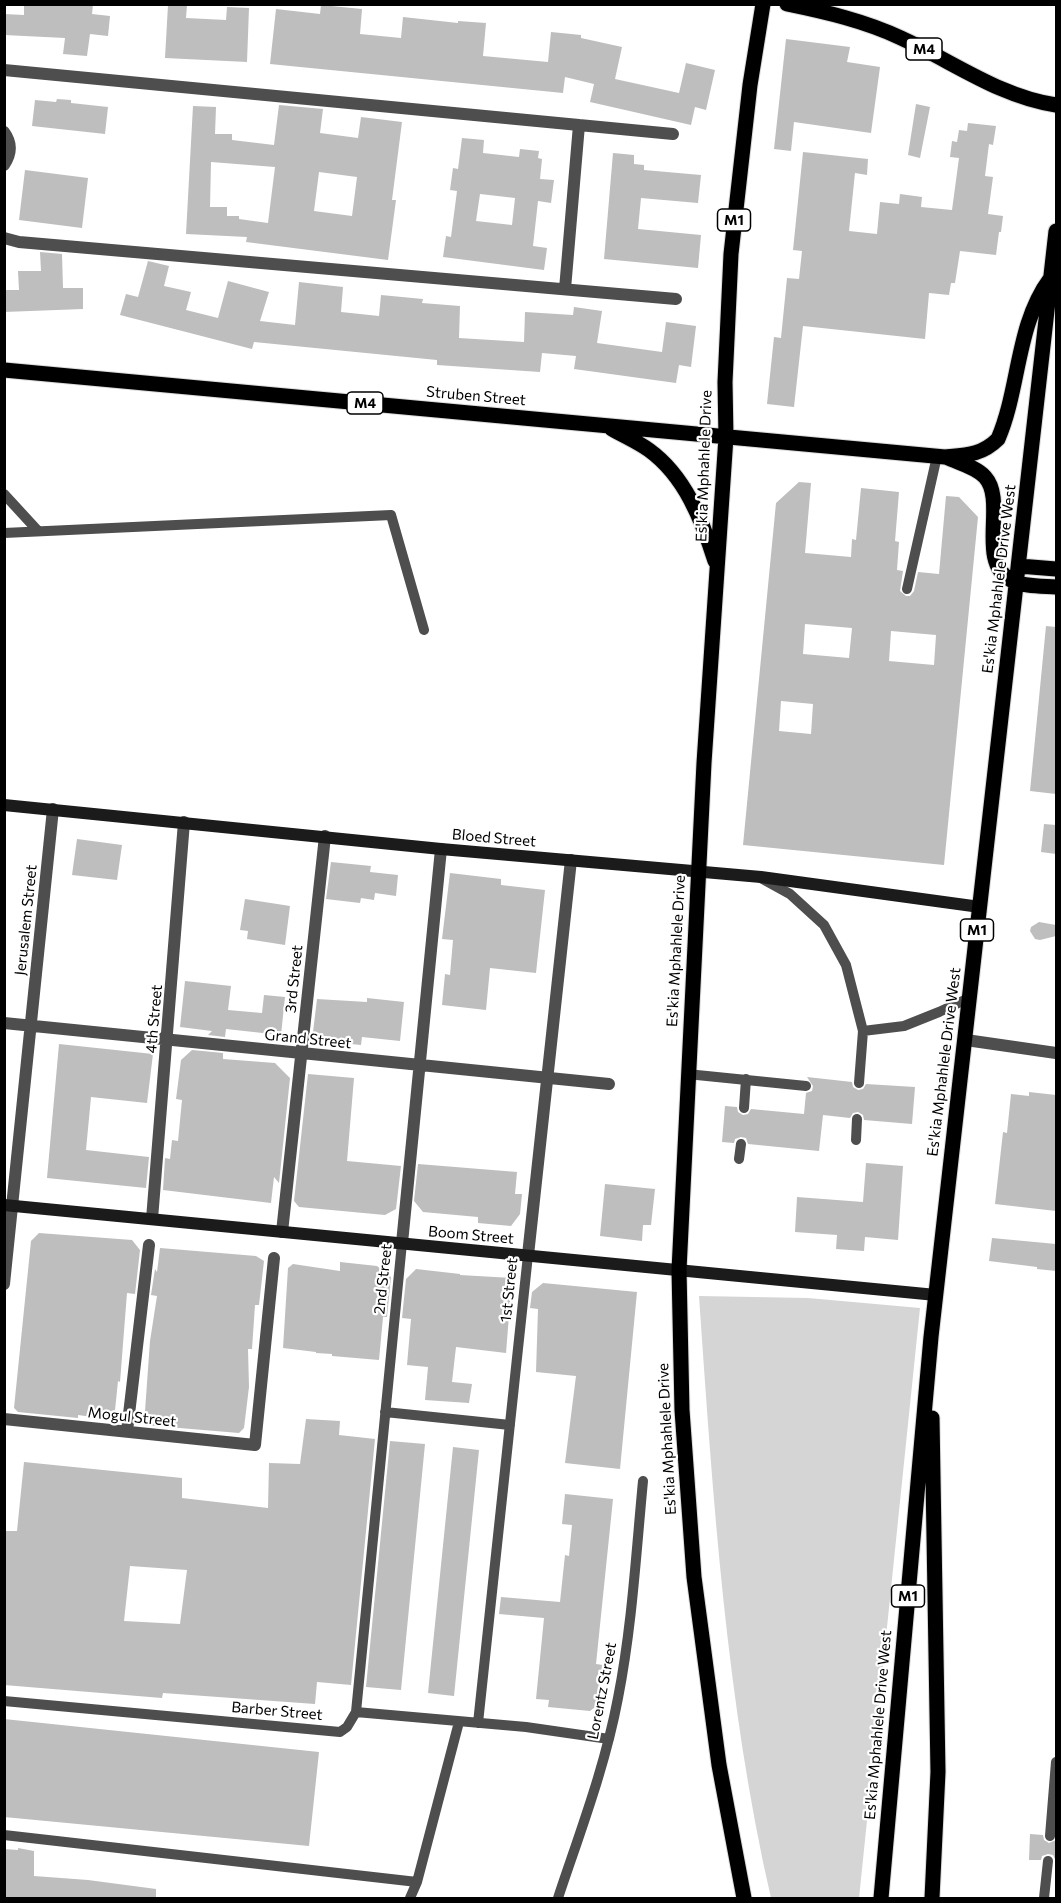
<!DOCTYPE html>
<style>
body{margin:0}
#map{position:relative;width:1061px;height:1903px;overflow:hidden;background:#fff;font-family:Commissioner,sans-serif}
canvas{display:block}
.frame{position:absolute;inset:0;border:6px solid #000;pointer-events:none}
</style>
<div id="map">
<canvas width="1061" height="1903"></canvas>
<div class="frame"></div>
</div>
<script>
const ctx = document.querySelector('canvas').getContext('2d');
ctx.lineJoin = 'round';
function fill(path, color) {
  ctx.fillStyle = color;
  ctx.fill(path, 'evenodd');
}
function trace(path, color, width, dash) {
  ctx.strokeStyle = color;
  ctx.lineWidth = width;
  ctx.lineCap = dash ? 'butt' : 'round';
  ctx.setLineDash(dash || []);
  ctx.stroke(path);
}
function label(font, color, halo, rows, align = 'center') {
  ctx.font = font + ' Commissioner,sans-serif';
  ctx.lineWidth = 4.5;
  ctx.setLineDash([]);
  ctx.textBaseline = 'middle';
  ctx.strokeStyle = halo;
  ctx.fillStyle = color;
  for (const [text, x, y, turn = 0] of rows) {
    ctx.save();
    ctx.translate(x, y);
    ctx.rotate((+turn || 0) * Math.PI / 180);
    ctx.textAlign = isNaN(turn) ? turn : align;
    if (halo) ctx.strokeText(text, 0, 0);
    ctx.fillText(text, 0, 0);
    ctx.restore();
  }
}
fill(new Path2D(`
 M699,1296L808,1298L920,1308L859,1898H771C726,1701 713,1498 699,1296Z`), '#d5d5d5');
fill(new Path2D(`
 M24,4H93L92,14L110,16L108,36L90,34L87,56L63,54L65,38L4,35V14L24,15Z
 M168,5H187L186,18L226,20L227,7L249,8L247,62L165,58Z
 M321,5L362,9L360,34L401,38L403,17L458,23V21L486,23L483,56L548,62L551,32L581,35V38L622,47L615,79L679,93L686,63L715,70L706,110L695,107L691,125L590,102L594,84L565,77L563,93L270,64L276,9L320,14Z
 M786,39L850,47L847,62L880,67L871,133L794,122L791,151L774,149Z
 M57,99L71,100V103L108,107L105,134L32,126L35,100L56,102Z
 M916,104L930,107L920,158L908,155Z
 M279,105L323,109L320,133L358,138L361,117L402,122L392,200H396L388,260L246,242L247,237L186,234L193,106L216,107L215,134H232V140L274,145ZM211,162L275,167L268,223L239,219V216H227V207H210ZM319,172L357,177L352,216L314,211Z
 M968,123L996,126L993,145L989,144L985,176L993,177L988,214L1003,216L1001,232H999L996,255L960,251L955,283H951L949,295L929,293L925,339L803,326L794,407L767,404L774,337L781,338L787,278L799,279L802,251L793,250L803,152L868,159L867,175L855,173L849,231L877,234L880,202L899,204L900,194L922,197L921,207L952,210L959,158L950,157L952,141L957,142L959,130L967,131Z
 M462,138L484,140L483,153L519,157L520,149L539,151L538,158L542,159L540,179L554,180L551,203L538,201L533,246L547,248L544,270L443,257L446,236L451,237L457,191L450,190L453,168L458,169ZM480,194L515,198L512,225L476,221Z
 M613,153L634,155V164L644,165V170L701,175L698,203L641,198L638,229L701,235L698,268L604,259Z
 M25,170L88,178L82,228L19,220Z
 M40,252L62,254L63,288H83V309L4,312V290H19L18,271H41Z
 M148,261L169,266L164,286L191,292L186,310L218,318L228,281L269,292L260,321L295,325L299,282L343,287L341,312L379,316L381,295L423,299L422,303L460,306L459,338L524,342L525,312L573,315L574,307L602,311L597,343L662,352L666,322L696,326L691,367L679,365L676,383L574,369L576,356L542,353L540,372L437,365V360L254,342L252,349L120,315L126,294L138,297Z
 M799,482L811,483L805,553L851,557L852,539L856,540L861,488L899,492L895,541L899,542L897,570L903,571L900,591L906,596H910L914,591L918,572L939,574L946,496L959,497L978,517L944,865L743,845L776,503ZM805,624L852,628L849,658L803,654ZM891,631L936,635L934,665L889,661ZM781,701L813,704L811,734L779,731Z
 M1046,626L1056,627V794L1030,791Z
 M1044,824L1056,825V854L1041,852Z
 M77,839L122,845L117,880L72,875Z
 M331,862L371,866L370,872L398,875L396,896L375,893L374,900L361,898L360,903L326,899Z
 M450,873L501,879V885L545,890L536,973L490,968L486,1010L442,1005L445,974L450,975L453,940L442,939Z
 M245,899L290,906L285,945L247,939L248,931L240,930Z
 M1039,922L1056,925V936L1040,940L1035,939L1030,931L1031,927Z
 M185,981L231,986L228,1010L262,1013L264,995L285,997L281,1035L226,1029L225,1037L208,1035L212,1031L180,1027Z
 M367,998L404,1002L400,1041L362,1037L361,1045L322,1041L313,1032L317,999L367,1002Z
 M59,1044L153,1054L147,1103L91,1097L86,1150L149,1157L146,1188L47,1178Z
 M192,1050L223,1053V1059L275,1063L290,1078L279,1183L274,1177L271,1203L163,1190L165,1158L170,1159L172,1140L178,1141L182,1100L176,1099L181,1060Z
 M308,1074L354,1078L347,1161L401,1166L396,1209L385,1215L299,1207L294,1201Z
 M807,1077L852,1082L853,1087L858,1090L863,1089L866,1084L915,1087L912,1124L864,1120L863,1115L858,1112L853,1113L850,1118L823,1115L819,1151L748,1144L746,1138L741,1137L735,1139L734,1143L722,1142L725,1106L737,1107L738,1112L743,1115L748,1114L751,1109L804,1114L806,1093L812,1091L813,1086Z
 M1029,1092L1056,1095V1211L995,1204L1003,1132L1007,1133L1011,1094L1029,1096Z
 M866,1163L903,1166L898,1240L865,1237L864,1251L836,1249L837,1235L795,1232L797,1197L863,1202Z
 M418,1164L517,1172L515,1194H522L520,1214L511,1226L478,1223V1217L423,1212L414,1201Z
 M605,1184L655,1189L651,1225H643L642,1241L600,1236Z
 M39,1233L132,1240L140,1250L135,1294L127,1293L120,1382L118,1381L114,1420L78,1415V1418L18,1412L14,1408L31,1241Z
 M992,1238L1056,1244V1271L1037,1269V1267L989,1261Z
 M160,1248L256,1256L264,1261L259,1305H255L252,1349H248L249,1387L244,1428L239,1433L144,1425L150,1341L157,1296L151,1295L155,1269L157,1272Z
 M340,1262L377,1266L391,1277L387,1317H383L379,1360L332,1356V1354L316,1353V1352L283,1348L288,1268L293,1264L340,1271Z
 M416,1269L460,1274V1275L512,1278L506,1353L456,1347L452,1382L472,1384L469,1403L425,1400L428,1367L407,1365L411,1319L402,1318L406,1279Z
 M543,1283L637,1292L620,1469L565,1463L576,1376L536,1372L538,1309L530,1308L532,1292Z
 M306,1419L340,1421L339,1435L375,1439L351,1685L317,1682L315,1704L163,1693L162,1698L4,1685V1531H17L24,1462L182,1478V1498L268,1508L269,1463L300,1464ZM130,1566L187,1570L180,1624L124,1621Z
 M390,1441L425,1444L401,1690L366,1687Z
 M453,1447L479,1450L454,1696L428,1693Z
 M565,1494L613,1499L596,1664L603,1665L599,1704L590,1711L548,1707L549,1700L536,1699L544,1618L499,1614L501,1597L560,1602L565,1555L569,1556L572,1525L562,1524Z
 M4,1719L319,1752L309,1846L4,1817Z
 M1030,1834L1043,1835L1044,1840L1049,1843L1056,1840V1861L1053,1855L1048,1854L1042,1856L1041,1860H1029Z
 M18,1848L34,1851V1876L88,1880L156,1889V1899H4V1849L18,1850Z`), '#bebebe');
const primary = new Path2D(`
 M787,4C826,12 865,21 901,38C952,61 1000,97 1056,105
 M4,370L945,457C966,455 982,455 998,439C1020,388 1016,325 1050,279
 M612,429C624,436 638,442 649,450C685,476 702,520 715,561
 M948,458C959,463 976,467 985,477C1007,501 976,562 1011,580C1023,587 1043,586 1056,587
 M1019,566L1056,569
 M932,1418L938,1772L932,1898
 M744,1898L719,1765L694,1577L682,1410L679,1270L704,763L726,437L725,382L731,254L750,85L763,4
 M881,1898L931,1337L1056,231`);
trace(primary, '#dbdbdb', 17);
trace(new Path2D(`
 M4,494L38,531
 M4,533L391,515L424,630
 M907,589L937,456
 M761,878L790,894L824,925L846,965L863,1031L859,1083
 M863,1031L904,1026L939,1012L969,998
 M687,1074L806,1086
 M744,1108L746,1079
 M856,1140L857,1119
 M739,1159L741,1144
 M385,1412L510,1425
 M4,1701L340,1732L347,1727L356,1712L526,1727L609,1739
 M356,1712L402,1243
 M478,1723L528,1255
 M4,1835L417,1882
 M1050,1836L1056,1762
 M410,1898L417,1882L459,1722
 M558,1898C580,1832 605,1767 618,1698C632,1627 636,1554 643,1481
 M1044,1898L1048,1861`), '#4e4e4e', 10);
trace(new Path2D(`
 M4,70L673,134
 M4,132C12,143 12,153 4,165
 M4,238L19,242L676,299
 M565,289L579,125
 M4,1023L609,1084
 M966,1040L1056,1053
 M152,1219L184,822
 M282,1232L325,836
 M402,1243L441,849
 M528,1255L571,860
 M4,1284L53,809
 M4,1419L255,1445L274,1258
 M127,1431L149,1245`), '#4e4e4e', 12);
trace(new Path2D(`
 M4,805L441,849L761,877L980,907
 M4,1205L936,1295`), '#1b1b1b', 12);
trace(primary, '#000', 15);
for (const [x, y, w] of [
 [924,49,36],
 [734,220,33],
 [365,403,36],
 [977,930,33],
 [908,1596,33]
]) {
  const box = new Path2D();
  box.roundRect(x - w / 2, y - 11, w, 22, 4.5);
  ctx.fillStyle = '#fff';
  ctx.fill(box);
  trace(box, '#000', 1.5);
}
label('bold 14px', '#000', null, [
 ["M4",924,49],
 ["M1",734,220],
 ["M4",365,403],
 ["M1",977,930],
 ["M1",908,1596]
]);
label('15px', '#000', '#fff', [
 ["Struben Street",476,396,5],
 ["Es'kia Mphahlele Drive",704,466,-88],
 ["Es'kia Mphahlele Drive West",999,579,-83],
 ["Bloed Street",494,838,5],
 ["Jerusalem Street",26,920,-84],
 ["Es'kia Mphahlele Drive",676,951,-87],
 ["3rd Street",294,979,-84],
 ["4th Street",154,1019,-85],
 ["Grand Street",308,1039,6],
 ["Es'kia Mphahlele Drive West",944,1062,-83],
 ["Boom Street",471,1235,5],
 ["2nd Street",383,1279,-84],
 ["1st Street",509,1290,-84],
 ["Mogul Street",132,1417,6],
 ["Es'kia Mphahlele Drive",667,1439,-93],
 ["Lorentz Street",602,1691,-79],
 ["Barber Street",277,1711,5],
 ["Es'kia Mphahlele Drive West",878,1725,-85]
]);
</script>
